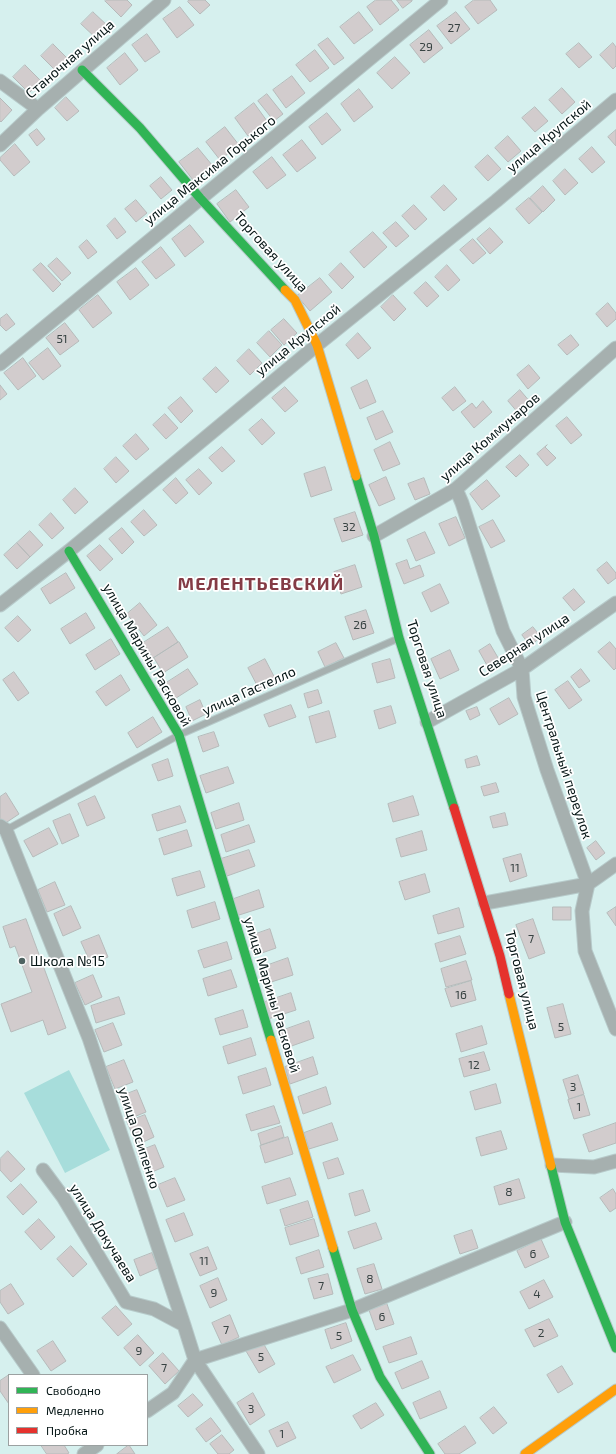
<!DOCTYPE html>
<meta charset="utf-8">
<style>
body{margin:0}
#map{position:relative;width:616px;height:1454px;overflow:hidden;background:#d6f0ee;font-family:"Exo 2",sans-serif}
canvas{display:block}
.legend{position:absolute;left:8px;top:1374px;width:140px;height:72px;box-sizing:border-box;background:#fff;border:1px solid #9ba1a1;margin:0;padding:5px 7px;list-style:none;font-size:12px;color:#051515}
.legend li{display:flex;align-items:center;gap:8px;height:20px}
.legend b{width:20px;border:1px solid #9ba1a1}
</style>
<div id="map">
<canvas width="616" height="1454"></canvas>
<ul class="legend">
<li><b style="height:5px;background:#30b455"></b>Свободно</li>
<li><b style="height:5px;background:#ff9f0a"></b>Медленно</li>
<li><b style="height:5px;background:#e5322d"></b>Пробка</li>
</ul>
</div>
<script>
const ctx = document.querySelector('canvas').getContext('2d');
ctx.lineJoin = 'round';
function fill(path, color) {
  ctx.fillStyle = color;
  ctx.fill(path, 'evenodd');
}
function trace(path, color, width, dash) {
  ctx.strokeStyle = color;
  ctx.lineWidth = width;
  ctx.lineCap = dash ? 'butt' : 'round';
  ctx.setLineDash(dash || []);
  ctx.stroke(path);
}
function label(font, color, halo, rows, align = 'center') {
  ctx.font = font + ' "Exo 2",sans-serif';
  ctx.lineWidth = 3.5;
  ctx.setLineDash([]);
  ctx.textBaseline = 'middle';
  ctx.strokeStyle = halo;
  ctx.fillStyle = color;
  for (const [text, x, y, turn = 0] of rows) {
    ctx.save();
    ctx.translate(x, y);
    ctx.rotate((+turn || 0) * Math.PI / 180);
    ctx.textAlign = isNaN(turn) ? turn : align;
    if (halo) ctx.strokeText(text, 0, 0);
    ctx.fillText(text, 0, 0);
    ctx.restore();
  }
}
fill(new Path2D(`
 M69,1070L110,1150L65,1173L24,1093Z`), '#a7dddb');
const building = new Path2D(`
 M106,0H127L132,5L121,17L105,1Z
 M189,0H205L210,5L200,14L188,2Z
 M376,0H391L399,10L380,25L367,7Z
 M397,0H412V1L403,8Z
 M474,0H490L497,10L478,24L465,7Z
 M180,7L194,25L177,38L163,19Z
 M93,12L109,27L97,39L81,24Z
 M359,12L373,30L354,44L340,27Z
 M456,12L470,29L451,44L437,26Z
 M429,30L443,48L424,63L410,45Z
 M147,34L160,52L145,62L132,45Z
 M328,38L344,58L334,65L318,45Z
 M579,43L592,57L579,68L566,54Z
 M613,43L616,47V66L613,69L600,55Z
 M53,44L69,60L57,72L41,56Z
 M315,50L329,68L310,82L296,65Z
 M125,53L138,70L120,85L107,68Z
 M395,57L410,73L392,89L377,73Z
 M25,65L41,81L29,93L13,77Z
 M292,76L305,93L286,108L273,90Z
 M562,88L575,102L562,114L549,100Z
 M359,89L373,107L354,122L341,104Z
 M267,94L283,114L274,121L258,101Z
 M66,97L79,111L67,121L55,108Z
 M0,98L12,110L1,122L0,121Z
 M254,103L267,121L248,136L235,118Z
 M535,107L548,121L535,132L522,118Z
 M327,113L341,130L322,145L309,127Z
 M225,127L239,145L220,160L206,142Z
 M37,129L45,139L37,146L29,135Z
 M616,130V146L608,137Z
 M508,136L521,151L508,162L495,148Z
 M302,140L316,158L297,172L283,155Z
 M15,144L30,162L14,176L0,160V158Z
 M592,147L605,162L592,173L579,159Z
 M198,148L212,165L193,180L179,162Z
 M488,155L501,169L488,181L475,167Z
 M272,157L286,175L267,189L253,172Z
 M565,169L578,183L565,195L553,181Z
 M161,177L172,190L161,199L150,186Z
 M444,185L457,199L444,211L431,197Z
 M543,186L555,200L543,212L530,198Z
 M236,190L249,207L230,222L217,204Z
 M529,198L542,212L529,224L516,209Z
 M136,200L147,213L136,222L125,209Z
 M414,205L427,219L415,230L402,216Z
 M115,218L126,232L117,239L107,226Z
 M396,222L409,236L396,247L383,233Z
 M190,225L204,242L185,257L172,239Z
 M490,228L503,242L490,254L477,239Z
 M373,232L387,247L364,268L350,252Z
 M473,239L486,253L473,264L460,250Z
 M87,240L97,252L88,259L79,247Z
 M161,247L175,265L156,279L142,262Z
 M57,258L71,273L62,281L48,266Z
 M41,263L61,284L53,292L33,270Z
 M341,263L354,277L342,289L329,275Z
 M447,265L460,280L448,291L435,277Z
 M136,268L149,285L130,300L117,282Z
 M320,278L332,292L310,311L297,296Z
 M426,282L439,296L427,307L414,293Z
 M98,295L112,313L93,328L79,310Z
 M393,295L406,309L394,321L381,307Z
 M608,303L616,313V319L607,327L596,314Z
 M7,314L15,324L6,331L0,325V319Z
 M284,319L297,333L284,345L271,330Z
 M65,323L79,341L60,355L46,338Z
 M269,331L282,345L270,357L257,343Z
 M358,333L371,348L358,359L346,345Z
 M571,335L579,345L567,355L558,345Z
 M48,348L61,366L43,380L29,363Z
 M249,349L262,363L250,375L237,361Z
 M23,358L36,376L18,390L4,373Z
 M529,365L540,378L528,389L517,375Z
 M216,367L229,381L216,393L203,379Z
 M367,380L376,402L360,409L351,388Z
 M0,385L7,394L0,400Z
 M285,387L298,401L285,412L272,398Z
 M455,387L466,401L453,411L442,398Z
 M520,390L531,403L519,414L508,401Z
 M181,397L193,411L181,423L168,408Z
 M483,401L492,412L474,428L461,412L472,403L476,408Z
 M383,411L393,432L376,440L367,418Z
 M165,414L178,428L166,439L153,425Z
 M567,417L582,435L571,444L556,426Z
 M262,419L275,433L262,445L249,430Z
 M136,434L149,449L136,460L123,446Z
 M390,442L400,464L383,471L374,450Z
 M547,445L545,447L556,458L547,466L537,454Z
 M222,447L235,461L222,472L209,458Z
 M520,455L529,465L516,477L506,467Z
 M116,457L129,471L116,483L104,469Z
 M325,467L332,490L311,497L304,474Z
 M199,469L212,483L199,495L186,480Z
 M386,477L395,499L379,506L369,485Z
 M176,478L188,493L176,504L163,490Z
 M424,478L430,494L415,500L408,484Z
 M487,480L500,496L482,510L470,494Z
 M75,488L88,502L75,514L63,500Z
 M144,510L157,525L144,536L131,522Z
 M355,512L363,535L342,542L334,519Z
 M51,513L64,528L52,539L39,525Z
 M456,517L465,538L449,546L439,524Z
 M493,520L505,541L491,548L479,527Z
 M122,528L134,542L122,554L109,539Z
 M30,531L43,545L30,557L17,543Z
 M425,532L435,553L416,561L407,540Z
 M17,543L30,557L17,569L4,555Z
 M100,545L113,559L100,571L87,556Z
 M407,560L410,569L420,565L424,576L404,584L396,564Z
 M607,562L616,573V578L608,584L597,570Z
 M355,565L362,587L341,594L334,572Z
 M66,573L75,588L50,604L41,589Z
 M440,584L449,603L431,612L422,593Z
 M574,589L585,602L574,611L563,598Z
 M140,603L157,625L144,636L127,614Z
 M366,610L374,633L353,640L345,617Z
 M86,613L95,628L70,644L61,629Z
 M18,616L31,630L18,642L5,628Z
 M168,627L178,642L153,658L143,643Z
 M533,627L541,637L530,646L522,635Z
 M111,639L120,654L95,670L86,655Z
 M179,642L188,657L163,673L154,658Z
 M610,642L616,649V668L614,670L598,652Z
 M336,643L344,658L325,667L318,652Z
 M490,644L500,661L488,667L479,651Z
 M450,650L459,670L440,679L431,659Z
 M265,659L277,682L260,691L248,668Z
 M390,659L395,678L377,683L372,664Z
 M188,669L198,684L173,700L163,685Z
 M581,669L590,681L579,688L571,677Z
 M14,672L29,693L18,701L3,680Z
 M121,675L130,690L106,706L96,692Z
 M568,681L582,700L569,709L555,690Z
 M318,690L322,703L308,708L304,694Z
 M509,698L518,714L499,725L490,709Z
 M200,700L206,714L192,721L186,707Z
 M291,705L296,717L269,727L264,715Z
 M391,706L396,723L379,729L374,711Z
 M477,707L480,715L470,720L466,711Z
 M329,711L336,737L316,743L309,717Z
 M153,717L162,732L137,748L128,733Z
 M214,732L219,746L203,752L198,737Z
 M477,756L480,765L467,768L465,760Z
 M168,759L173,776L158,781L152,765Z
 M228,767L234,783L206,793L200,776Z
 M496,783L499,792L484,796L481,787Z
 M6,793L19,814L4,824L0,819V797Z
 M95,796L105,818L87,826L78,804Z
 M413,796L419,815L393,822L388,804Z
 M239,803L244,820L216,829L211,813Z
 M180,806L186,822L157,831L152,815Z
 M505,813L508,825L493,828L490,817Z
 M70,814L79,836L62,844L53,821Z
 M249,825L255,842L226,852L221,835Z
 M49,828L58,844L33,857L24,841Z
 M187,830L192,846L164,855L159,839Z
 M422,831L427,850L401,857L396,839Z
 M596,841L605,853L596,860L587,848Z
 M249,850L255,866L227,876L221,859Z
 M521,854L527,876L510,882L503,859Z
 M200,871L205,887L177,896L172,879Z
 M425,874L430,892L405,900L399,882Z
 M55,882L65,905L47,912L38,890Z
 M259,890L264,907L236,916L231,900Z
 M215,902L220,919L192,928L187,911Z
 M71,906L81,928L63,936L54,914Z
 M553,907H571V920H553Z
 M616,907V926L607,913Z
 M459,908L464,927L438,934L433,916Z
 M26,919L66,1028L48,1035L43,1020L11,1032L1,1004L32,992L15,946L10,948L3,927Z
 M533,919L545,953L529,959L516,925Z
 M270,929L276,948L259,954L253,935Z
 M99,935L108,957L91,964L81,942Z
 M460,936L466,954L440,962L435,944Z
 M227,942L232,959L204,968L198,951Z
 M288,958L293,975L265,984L260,968Z
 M466,961L472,980L446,987L441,969Z
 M231,970L237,987L208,996L203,979Z
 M93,975L102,997L85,1005L75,983Z
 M471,981L476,1000L451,1007L445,989Z
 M291,993L296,1010L268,1019L262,1003Z
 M119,997L125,1014L96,1023L91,1006Z
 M563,1004L571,1034L555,1038L547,1008Z
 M243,1010L248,1027L220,1035L215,1019Z
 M309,1021L314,1038L286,1048L281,1031Z
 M113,1023L122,1045L104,1052L95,1030Z
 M482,1026L487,1044L461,1052L456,1034Z
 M251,1038L256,1055L228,1064L223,1047Z
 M484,1052L490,1070L464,1077L459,1059Z
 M313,1057L318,1074L290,1084L285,1067Z
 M124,1060L133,1082L115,1089L106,1067Z
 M266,1068L271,1085L243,1094L238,1077Z
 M578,1075L584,1094L569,1099L563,1080Z
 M496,1084L501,1103L475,1110L470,1092Z
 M326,1087L331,1104L303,1114L298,1097Z
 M137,1090L146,1112L129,1119L119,1097Z
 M584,1095L590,1115L574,1119L568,1100Z
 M274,1106L280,1123L251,1131L246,1115Z
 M145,1115L154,1137L137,1145L127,1122Z
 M332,1123L338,1140L309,1149L304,1133Z
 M616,1123V1143L589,1152L583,1135Z
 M281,1126L284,1137L261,1145L258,1134Z
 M501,1131L507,1149L481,1156L476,1138Z
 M288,1137L293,1154L265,1163L260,1146Z
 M155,1145L164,1167L147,1174L137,1152Z
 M8,1151L25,1169L11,1182L0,1170V1159Z
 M338,1158L344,1174L328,1179L323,1163Z
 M175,1178L185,1200L167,1207L158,1185Z
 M290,1178L296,1195L267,1204L262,1187Z
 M519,1179L525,1198L499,1205L494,1187Z
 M21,1184L37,1202L23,1215L7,1197Z
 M613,1189L616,1194V1208L610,1212L600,1198Z
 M363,1190L370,1211L355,1216L349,1194Z
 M308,1201L313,1217L285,1226L280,1210Z
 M184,1213L193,1235L175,1242L166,1220Z
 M39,1219L55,1237L41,1250L25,1232Z
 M314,1219L319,1236L290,1245L285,1228Z
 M376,1223L382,1239L354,1249L348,1232Z
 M472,1230L478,1248L460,1254L454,1236Z
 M541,1239L549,1257L525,1268L517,1251Z
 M71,1246L87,1264L73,1277L57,1259Z
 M208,1247L217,1269L200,1276L190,1254Z
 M319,1250L324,1267L301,1274L296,1258Z
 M152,1253L158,1268L140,1276L134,1260Z
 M374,1264L382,1289L365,1294L357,1269Z
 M328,1274L333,1294L314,1299L308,1279Z
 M218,1278L227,1300L210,1308L200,1286Z
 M544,1280L553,1297L529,1309L520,1292Z
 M11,1284L24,1304L8,1314L0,1302V1291Z
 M387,1304L394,1324L376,1330L369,1310Z
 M116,1306L132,1324L118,1336L102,1318Z
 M230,1315L239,1337L222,1345L212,1323Z
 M549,1319L558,1336L534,1347L525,1330Z
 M346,1323L352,1341L331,1349L325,1330Z
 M138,1335L154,1353L140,1366L124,1348Z
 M411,1337L417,1354L389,1363L383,1347Z
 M53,1341L66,1361L51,1371L37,1351Z
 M262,1341L275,1364L259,1373L246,1351Z
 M163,1353L179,1371L165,1384L149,1366Z
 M353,1355L361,1370L334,1383L326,1367Z
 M422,1361L429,1378L402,1389L395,1373Z
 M562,1366L573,1384L558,1393L547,1375Z
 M9,1375V1404L0,1391V1381Z
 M440,1391L447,1408L420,1419L413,1403Z
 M253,1393L265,1415L250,1425L237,1403Z
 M193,1394L203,1405L188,1417L178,1406Z
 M376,1403L384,1415L361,1429L353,1416Z
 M494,1407L507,1423L493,1434L480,1418Z
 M211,1418L221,1431L206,1442L196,1429Z
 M288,1422L296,1438L277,1447L269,1431Z
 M465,1426L476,1443L459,1454H445L438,1444Z
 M222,1435L234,1450L229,1454H218L210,1444Z
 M41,1445H64L69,1453L67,1454H47Z
 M129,1445L135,1454H117Z`);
fill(building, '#d2cccd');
trace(building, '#b6baba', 1);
const lane = new Path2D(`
 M6,830L179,735L397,639`);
const street = new Path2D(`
 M0,81L38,109
 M0,145L38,109L164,0
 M0,364L441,0
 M456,489L462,503L503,631L522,669L524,697L547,770L588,884L582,911L585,951L616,1029
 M374,536L456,489L616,348
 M0,605L69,551L317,345L496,201L616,100
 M427,722L522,669L616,603
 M0,826L6,830L89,1038L184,1325L195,1360L258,1454
 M485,903L588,884L616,864
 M552,1165L594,1167L616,1161
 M43,1170L63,1197L126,1302L154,1309L184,1325
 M0,1328L33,1375
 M147,1411L173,1393L195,1360L352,1310L565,1222
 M84,1454L97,1445`);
const fast = new Path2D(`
 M82,70L140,128L200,198L285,290
 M356,476L374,536L399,638L454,808
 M69,551L179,735L271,1040
 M551,1166L565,1222L616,1348
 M333,1248L352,1310L380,1377L430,1454`);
const slow = new Path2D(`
 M285,290L295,300L317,345L356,476
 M509,994L551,1166
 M271,1040L333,1248
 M525,1454L616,1389`);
const jam = new Path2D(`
 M454,808L500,956L509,994`);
trace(lane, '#b7caca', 8);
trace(street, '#b7caca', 15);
trace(fast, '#b7caca', 11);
trace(slow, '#b7caca', 11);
trace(jam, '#b7caca', 11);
trace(lane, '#a6b0af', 6);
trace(street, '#a6b0af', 13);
trace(fast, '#30b455', 9);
trace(slow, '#ff9f0a', 9);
trace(jam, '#e5322d', 9);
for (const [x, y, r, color] of [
 [22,961,4,"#4e6261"]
]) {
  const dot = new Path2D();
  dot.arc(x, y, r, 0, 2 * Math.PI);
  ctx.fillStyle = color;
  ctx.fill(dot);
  trace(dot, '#fff', 1.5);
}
label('12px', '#384343', null, [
 ["27",454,28],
 ["29",426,47],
 ["51",62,339],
 ["32",349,527],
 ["26",360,625],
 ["11",515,868],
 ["7",531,939],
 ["16",461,995],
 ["5",561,1027],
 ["12",474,1065],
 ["3",573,1087],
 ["1",579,1107],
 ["8",509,1192],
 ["6",533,1254],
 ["11",204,1261],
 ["8",370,1279],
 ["7",321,1286],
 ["9",214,1293],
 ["4",537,1294],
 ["6",382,1317],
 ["7",226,1330],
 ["2",541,1333],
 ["5",339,1336],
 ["9",139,1351],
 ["5",261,1357],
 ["7",164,1368],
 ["3",251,1409],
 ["1",282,1434]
]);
label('14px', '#051515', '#fff', [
 ["Станочная улица",70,59,-41],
 ["улица Крупской",549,136,-40],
 ["улица Максима Горького",210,170,-39],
 ["Торговая улица",271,252,48],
 ["улица Крупской",298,340,-39],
 ["улица Коммунаров",490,437,-41],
 ["Северная улица",524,645,-33],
 ["улица Марины Расковой",147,655,60],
 ["Торговая улица",427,669,72],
 ["улица Гастелло",249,691,-24],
 ["Центральный переулок",564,765,72],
 ["Торговая улица",522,980,76],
 ["улица Марины Расковой",272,995,73],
 ["улица Осипенко",139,1138,72],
 ["улица Докучаева",103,1233,58]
]);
label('14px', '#051515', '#fff', [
 ["Школа №15",30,961]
], 'left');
ctx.letterSpacing = '1px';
label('bold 18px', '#843b45', '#fff', [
 ["МЕЛЕНТЬЕВСКИЙ",261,584]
]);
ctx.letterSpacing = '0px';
</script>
